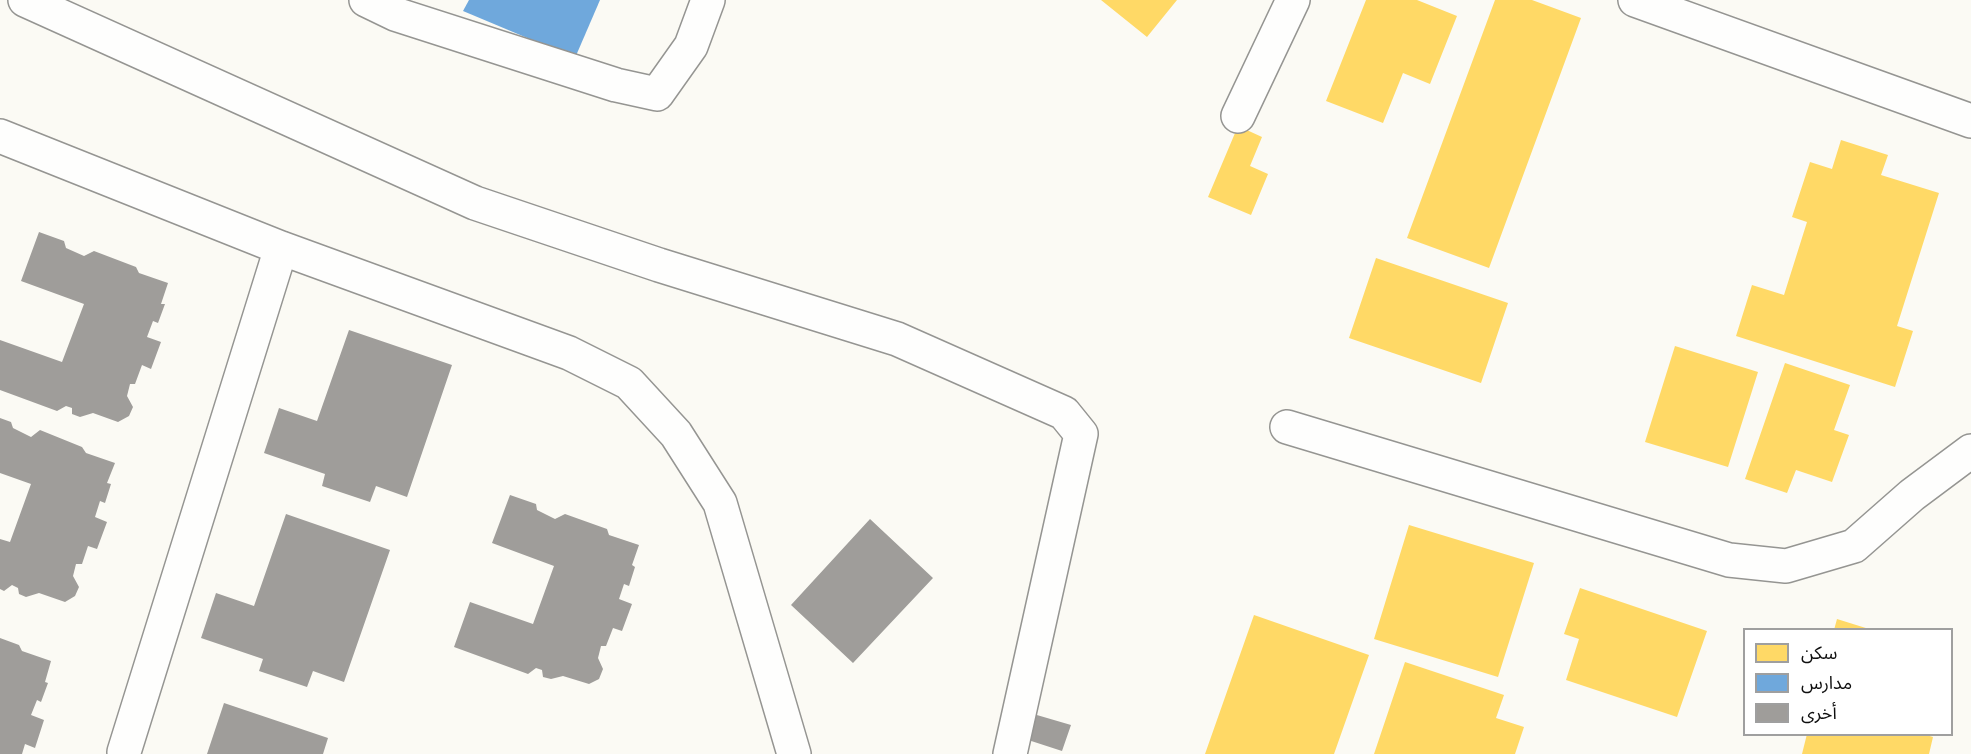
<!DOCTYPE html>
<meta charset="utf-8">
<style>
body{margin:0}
#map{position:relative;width:1971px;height:754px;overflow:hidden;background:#fbfaf4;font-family:Georgia,"Noto Sans Arabic",serif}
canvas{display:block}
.legend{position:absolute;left:1743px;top:628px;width:210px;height:108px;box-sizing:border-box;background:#fff;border:2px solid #9f9f9f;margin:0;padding:8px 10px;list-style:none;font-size:18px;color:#0f0f0f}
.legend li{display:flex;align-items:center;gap:12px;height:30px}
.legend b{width:30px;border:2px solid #9f9f9f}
</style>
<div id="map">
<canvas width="1971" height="754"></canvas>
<ul class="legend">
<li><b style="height:16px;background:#ffd966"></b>سكن</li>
<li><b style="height:16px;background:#6fa8dc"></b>مدارس</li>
<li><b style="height:16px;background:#9f9d9a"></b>أخرى</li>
</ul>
</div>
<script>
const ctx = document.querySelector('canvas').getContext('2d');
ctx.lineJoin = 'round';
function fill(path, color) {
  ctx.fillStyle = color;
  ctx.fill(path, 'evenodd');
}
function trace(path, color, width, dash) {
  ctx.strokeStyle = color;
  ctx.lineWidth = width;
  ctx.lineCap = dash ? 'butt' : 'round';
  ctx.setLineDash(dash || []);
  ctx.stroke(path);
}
fill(new Path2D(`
 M1101,0H1177L1147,37Z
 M1366,0H1417L1457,16L1430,84L1403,73L1383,123L1326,101Z
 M1495,0H1532L1581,18L1489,268L1407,238Z
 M1238,126L1262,137L1250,166L1268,174L1251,215L1208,197Z
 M1841,140L1888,155L1881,175L1939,193L1897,326L1913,331L1895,387L1736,336L1752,285L1784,295L1807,222L1792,217L1810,162L1832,169Z
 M1376,258L1508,303L1481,383L1349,338Z
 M1675,346L1758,372L1728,467L1645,442Z
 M1785,363L1850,385L1834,430L1849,435L1832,482L1796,470L1787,493L1745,479Z
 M1409,525L1534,563L1498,677L1374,639Z
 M1580,588L1707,631L1677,717L1566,680L1579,639L1564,634Z
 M1254,615L1369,655L1334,754H1205Z
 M1837,619L1869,629V630H1834Z
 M1405,662L1504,695L1496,718L1524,727L1515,754H1374Z
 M1807,734H1923L1933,737L1929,754H1802Z`), '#ffd966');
fill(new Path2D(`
 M469,0H600L575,58L463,11Z`), '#6fa8dc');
fill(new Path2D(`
 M39,232L64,241L66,248L84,256L94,251L136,267L139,273L168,283L161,304H165L158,323L153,321L147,337L161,342L151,369L142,365L135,384H130L127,396L133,407L129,416L118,422L93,413L80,417L72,414V408L66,406L57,411L0,390V340L62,362L84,304L21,281Z
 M349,330L452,365L407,497L376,486L370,502L322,486L325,474L264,453L279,408L317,421Z
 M0,418L11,422L13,428L31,437L40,430L82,447L86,453L115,463L107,483L111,484L105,503L100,501L95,517L107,522L97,549L88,546L82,564H76L73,576L79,587L75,596L65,602L39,593L26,597L19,594L18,588L12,585L4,591L0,589V539L10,542L31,484L0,473Z
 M510,495L536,504L537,510L555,519L565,514L607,529L609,535L639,545L632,565L635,567L629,586L624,584L619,599L632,604L622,631L613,628L606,646H601L598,658L603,669L599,679L589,684L563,676L551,679L543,677L542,670L536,668L528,674L454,647L470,602L533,624L554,566L492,543Z
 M286,514L390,550L344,682L313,671L307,687L259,671L263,659L201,638L216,593L254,606Z
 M870,519L933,578L853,663L791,605Z
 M0,638L19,645L22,651L51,661L45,682L48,683L41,702L37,700L31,715L44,720L35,748L25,744L22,754H0Z
 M224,703L328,738L323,754H207Z
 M1030,713L1071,725L1062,751L1022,738Z`), '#9f9d9a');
const minor = new Path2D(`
 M25,0L475,203L659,265L897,339L1064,413L1081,434L1010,754
 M366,0L395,14L616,85L657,94L691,46L708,0
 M1635,0L1971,121
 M1238,116L1293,0
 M0,136L281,248L569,353L629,383L676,434L720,503L794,754
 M1287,427L1729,560L1786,566L1854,546L1912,495L1971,451
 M124,752L281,248`);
trace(minor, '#959592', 36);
trace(minor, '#fefefd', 33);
</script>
